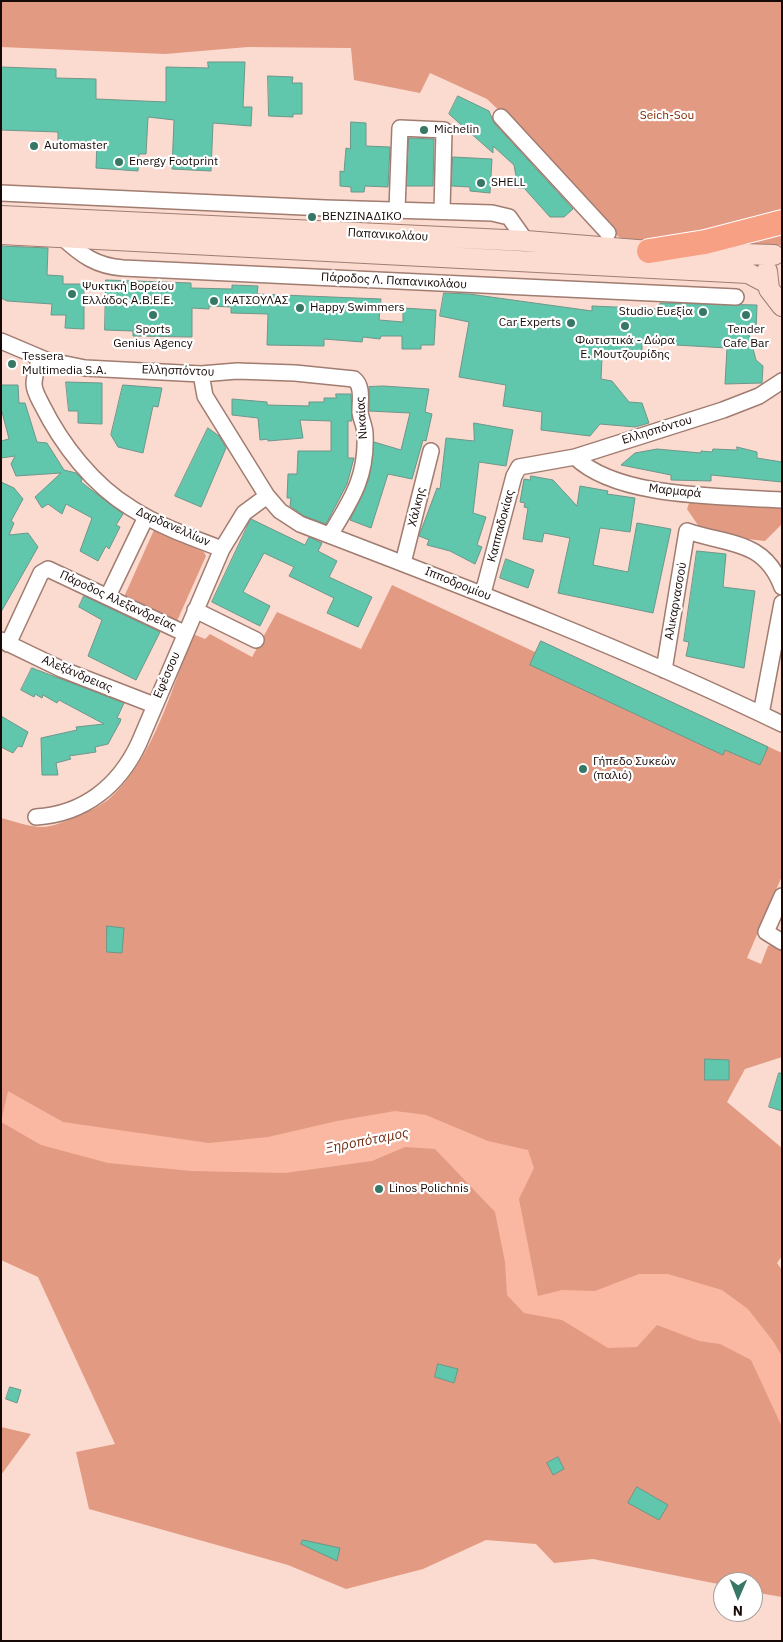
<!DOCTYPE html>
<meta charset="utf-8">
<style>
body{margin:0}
#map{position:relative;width:783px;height:1642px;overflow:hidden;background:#fbdacf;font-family:"IBM Plex Sans",sans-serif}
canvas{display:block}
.frame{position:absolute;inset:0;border:2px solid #160906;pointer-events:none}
.north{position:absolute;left:713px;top:1572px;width:50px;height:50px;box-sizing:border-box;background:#fff;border:1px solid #a29d9b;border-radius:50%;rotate:181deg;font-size:14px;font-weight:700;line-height:20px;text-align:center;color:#160906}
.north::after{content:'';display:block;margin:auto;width:18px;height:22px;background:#367766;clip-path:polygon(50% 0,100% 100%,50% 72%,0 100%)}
</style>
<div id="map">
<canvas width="783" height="1642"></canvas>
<div class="frame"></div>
<div class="north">N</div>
</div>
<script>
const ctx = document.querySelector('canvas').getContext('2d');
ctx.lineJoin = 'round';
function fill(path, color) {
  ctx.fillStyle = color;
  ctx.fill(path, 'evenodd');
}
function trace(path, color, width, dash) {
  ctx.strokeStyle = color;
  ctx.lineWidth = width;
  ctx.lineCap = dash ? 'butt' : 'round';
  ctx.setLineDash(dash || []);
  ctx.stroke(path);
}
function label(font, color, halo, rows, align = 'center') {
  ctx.font = font + ' "IBM Plex Sans",sans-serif';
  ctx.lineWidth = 4.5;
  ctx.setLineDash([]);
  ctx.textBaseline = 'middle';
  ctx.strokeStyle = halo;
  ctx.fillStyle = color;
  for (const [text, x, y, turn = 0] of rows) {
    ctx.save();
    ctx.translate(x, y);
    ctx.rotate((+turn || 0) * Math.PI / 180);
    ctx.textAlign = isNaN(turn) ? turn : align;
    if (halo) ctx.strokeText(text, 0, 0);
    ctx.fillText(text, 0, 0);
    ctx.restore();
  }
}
fill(new Path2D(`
 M1,1H782V212C753,220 647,253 623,239C619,237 610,231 607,229L597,208L525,135L487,99L430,73L420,93L354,80L351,48L248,47L165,54L1,47Z
 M782,230V245L730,250L722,244Z
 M692,495L782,503V524L765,541L704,534L687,509Z
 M154,530L204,552L206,556L177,621L124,597Z
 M392,585L535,652L541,641L782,753V876L747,958L761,964L768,946L774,944L782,950V1057L745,1069L727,1102L782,1148V1256L777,1263L782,1270V1597L753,1592V1582H723V1585L593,1559L554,1563L536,1544L486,1540L423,1569L346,1589L288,1565L89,1509L76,1452L115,1444L38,1277L1,1260V818C14,821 29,827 42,827C52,827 66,821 75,817C87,812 99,807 109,799C153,760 172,688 193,634L205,639L210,634L252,657L277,612L361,649Z
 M1,1427L31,1434L1,1475Z`), '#e39a82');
fill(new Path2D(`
 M8,1091L63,1122L209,1143L268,1137L337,1121L395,1111L426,1115L488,1141L528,1150L534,1168L519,1199L538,1296L562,1290L595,1291L639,1274H668L722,1290L748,1309L773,1341L782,1356V1427L751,1360L720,1344L699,1341L657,1325L637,1347L608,1348L562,1320L524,1313L507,1295L505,1262L495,1212L435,1149L405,1147L372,1161L285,1173L191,1171L108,1163L41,1145L1,1122Z`), '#fab8a2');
const building = new Path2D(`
 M208,62H245L243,107H252L251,126L213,123L211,171L172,169L174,120L148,117L146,154H139L138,171L96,168L97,142L58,141V132L1,130V67L56,69V78L96,79V99L166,102V67L208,68Z
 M268,76L293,77L292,83H302V114H293V117L269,116Z
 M458,96L489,111L494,123L573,209L564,217H550L524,188H518L514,165L493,146V153L449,114Z
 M351,122L366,123V146L390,147L388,187L365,186L364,192H351V187L340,186V171L344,172L346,148L350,149Z
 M409,138L434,139L433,186H407Z
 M453,157L492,159L490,193L470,191V187L452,186Z
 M1,246L48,248L47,275L63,276V284H84V329L65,328L66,315H51L52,304L7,301L1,298Z
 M106,280L191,283V288L232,289V285L258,286L257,294L381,299L379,320L403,322V308L436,310L434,345H421V349H402V336H381L380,339L363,337L362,342L324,339V346L267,345L268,314L231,313V307L209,306V309L192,308V337L133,336V331L105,330Z
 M444,293L469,294L592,311V306L660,309V303L757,305L756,330H748L756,360L763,366L762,383L725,384L727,348L642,343V356L615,353V359L602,358L601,379L612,381L629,402L642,403L649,423L635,427L600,424L590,436L541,430L542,412L503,406L506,385L459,377L469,322L440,316Z
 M66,382L102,383V424L78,423V411H69Z
 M1,385H18L19,403H25L37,442L47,443L64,470L76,473L82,479L81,482L123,514L116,525L120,527L109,549L106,546L98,561L80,551L92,518L66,504L62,514L48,504L42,508L35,497L61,473L16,476L11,464L15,456L1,458V441L9,439L1,408Z
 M123,385L162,388L158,407L153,406L143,453L118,447L111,435Z
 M383,386L429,389L425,412L432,414L426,441L423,440L412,479L388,474L371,528L350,520L369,479L374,442L401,450L410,413L369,411V387Z
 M336,394H351L352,421H348V458H354L347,484L326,524L304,516L290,506L291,498H287L288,474H297L298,451H331V421L300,420L303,438L268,441V439L260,440L258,418L232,415V399L267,402V405L309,406V402H324V398H336Z
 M474,423L513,430L506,466L479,462L473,513L486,517L477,545L482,547L475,564L450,551L427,545L429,540L419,536L437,488L440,489L446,438L474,441Z
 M208,428L219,436L226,448L201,507L175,496Z
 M737,447L757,452V458L782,462V482L711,475V481L671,480V475L621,465L635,453L657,449L701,453V451L712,452L713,449L737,450Z
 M531,476L553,480L577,506L580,486L608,491L607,494L635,498L630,532L600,528L593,565L628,572L637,523L671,529L653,613L558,593L570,538L544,533L542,542L523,539L528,508L524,507L525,503L520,502L524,479L530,480Z
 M1,482L14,488L23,499L11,521L14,523L9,535L28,533L38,547L1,612Z
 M251,519L305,545L309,537L322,543L318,551L337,561L329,577L372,597L358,627L327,613L334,598L289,576L294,567L264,553L243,592L270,606L260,626L212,602Z
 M697,551L726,554L723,587L755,591L744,668L686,656L689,642L684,641Z
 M506,559L534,570L528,588L500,578Z
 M84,596L160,632L136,680L88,656L102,620L79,607Z
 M541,641L768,747L760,765L725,750L723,755L530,665Z
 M32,668L124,703L117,718L121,719L120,722L108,744L95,747L96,752L69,756L71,759L56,763L58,775H42L41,738L77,730L76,727L104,724L59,700L57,703L43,695L42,698L35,694L34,697L21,690Z
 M1,716L28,732L22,747L18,746L13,753L1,747Z
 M107,926L124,928L122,953L107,952Z
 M705,1059L729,1060V1080H705Z
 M779,1073H782V1111L769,1107Z
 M438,1364L458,1369L454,1383L435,1377Z
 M10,1387L21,1390L17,1403L6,1399Z
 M558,1457L564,1469L553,1475L547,1463Z
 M637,1487L668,1505L659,1520L628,1503Z
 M303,1540L340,1548L337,1561L301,1544Z`);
fill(building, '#60c7ac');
trace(building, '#6d968a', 1);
const minor = new Path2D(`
 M501,117L608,233
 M1,193L325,208L492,213L509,217L526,241
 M397,210L400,128L444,130L442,211
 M62,237C81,255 96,266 123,268L736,297
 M1,341L46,360L85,368L201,374L237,371L295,373L354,379C363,386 360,400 360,412C361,420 365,426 365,434C367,478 351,500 330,535
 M40,358C38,366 34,375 34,384C34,391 39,399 42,405C62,445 93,485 131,508C159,526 190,537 222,549
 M201,374L205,396L267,496L280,511L300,524C462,586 625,648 782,724
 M575,457C618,499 724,496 782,500
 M403,563L431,451
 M483,593L514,476L519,467L575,457L723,410L759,396L782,381
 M108,596L146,517
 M195,610L256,640
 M1,640L61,669L154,705
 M8,644L41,573L48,569L184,633
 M664,670L687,531C727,545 764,539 782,587
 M761,714L782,603
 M36,817C84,814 119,786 139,743L222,549L244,513L267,496
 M782,896L766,932L782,942`);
const secondary = new Path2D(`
 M1,216L526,241L649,251L774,255
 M1,234L748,273L767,283
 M767,271L769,289L782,306`);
const trunk = new Path2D(`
 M649,251L705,242L782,222`);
trace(minor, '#a17c70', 18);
trace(secondary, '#a17c70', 22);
trace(trunk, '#fff', 26);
trace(minor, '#fff', 15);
trace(secondary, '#fcdcd1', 20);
trace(trunk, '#f8a084', 24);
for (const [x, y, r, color] of [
 [424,130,5,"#367766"],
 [34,146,5,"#367766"],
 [119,162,5,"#367766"],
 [481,183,5,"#367766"],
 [312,217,5,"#367766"],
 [72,294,5,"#367766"],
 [214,301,5,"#367766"],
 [300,308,5,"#367766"],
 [703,312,5,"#367766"],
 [153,315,5,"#367766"],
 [746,315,5,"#367766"],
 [571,323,5,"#367766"],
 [625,326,5,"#367766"],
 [12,364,5,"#367766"],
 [583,769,5,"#367766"],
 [379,1189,5,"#367766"]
]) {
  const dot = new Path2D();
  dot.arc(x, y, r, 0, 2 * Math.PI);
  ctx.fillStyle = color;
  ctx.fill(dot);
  trace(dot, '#fff', 2);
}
label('12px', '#852800', '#fff', [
 ["Seich-Sou",667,116]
]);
label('12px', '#160906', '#fff', [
 ["Michelin",434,130],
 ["Automaster",44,146],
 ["Energy Footprint",129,162],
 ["SHELL",491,183],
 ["ΒΕΝΖΙΝΑΔΙΚΟ",322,217],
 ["Ψυκτική Βορείου",82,287],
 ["Ελλάδος Α.Β.Ε.Ε.",82,301],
 ["ΚΑΤΣΟΥΛΑΣ",224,301],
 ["Happy Swimmers",310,308],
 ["Studio Ευεξία",693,312,"right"],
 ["Car Experts",561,323,"right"],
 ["Sports",153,330,"center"],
 ["Genius Agency",153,344,"center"],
 ["Tender",746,330,"center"],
 ["Cafe Bar",746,344,"center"],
 ["Φωτιστικά - Δώρα",625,341,"center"],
 ["Ε. Μουτζουρίδης",625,355,"center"],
 ["Tessera",22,357],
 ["Multimedia S.A.",22,371],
 ["Γήπεδο Συκεών",593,762],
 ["(παλιό)",593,776],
 ["Linos Polichnis",389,1189]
], 'left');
label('12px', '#160906', '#fff', [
 ["Παπανικολάου",388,235,3],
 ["Πάροδος Λ. Παπανικολάου",394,281,3],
 ["Ελλησπόντου",178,371,2],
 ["Νικαίας",362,418,-94],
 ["Ελλησπόντου",657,430,-17],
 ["Μαρμαρά",675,491,6],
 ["Χάλκης",417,507,-76],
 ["Καππαδοκίας",501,526,-75],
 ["Δαρδανελλίων",173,527,24],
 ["Ιπποδρομίου",458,584,22],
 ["Πάροδος Αλεξανδρείας",118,601,25],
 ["Αλικαρνασσού",676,601,-80],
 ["Αλεξάνδρειας",77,674,23],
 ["Εφέσσου",167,675,-67]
]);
label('italic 14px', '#752d14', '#fff', [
 ["Ξηροπόταμος",367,1141,-11]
]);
</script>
